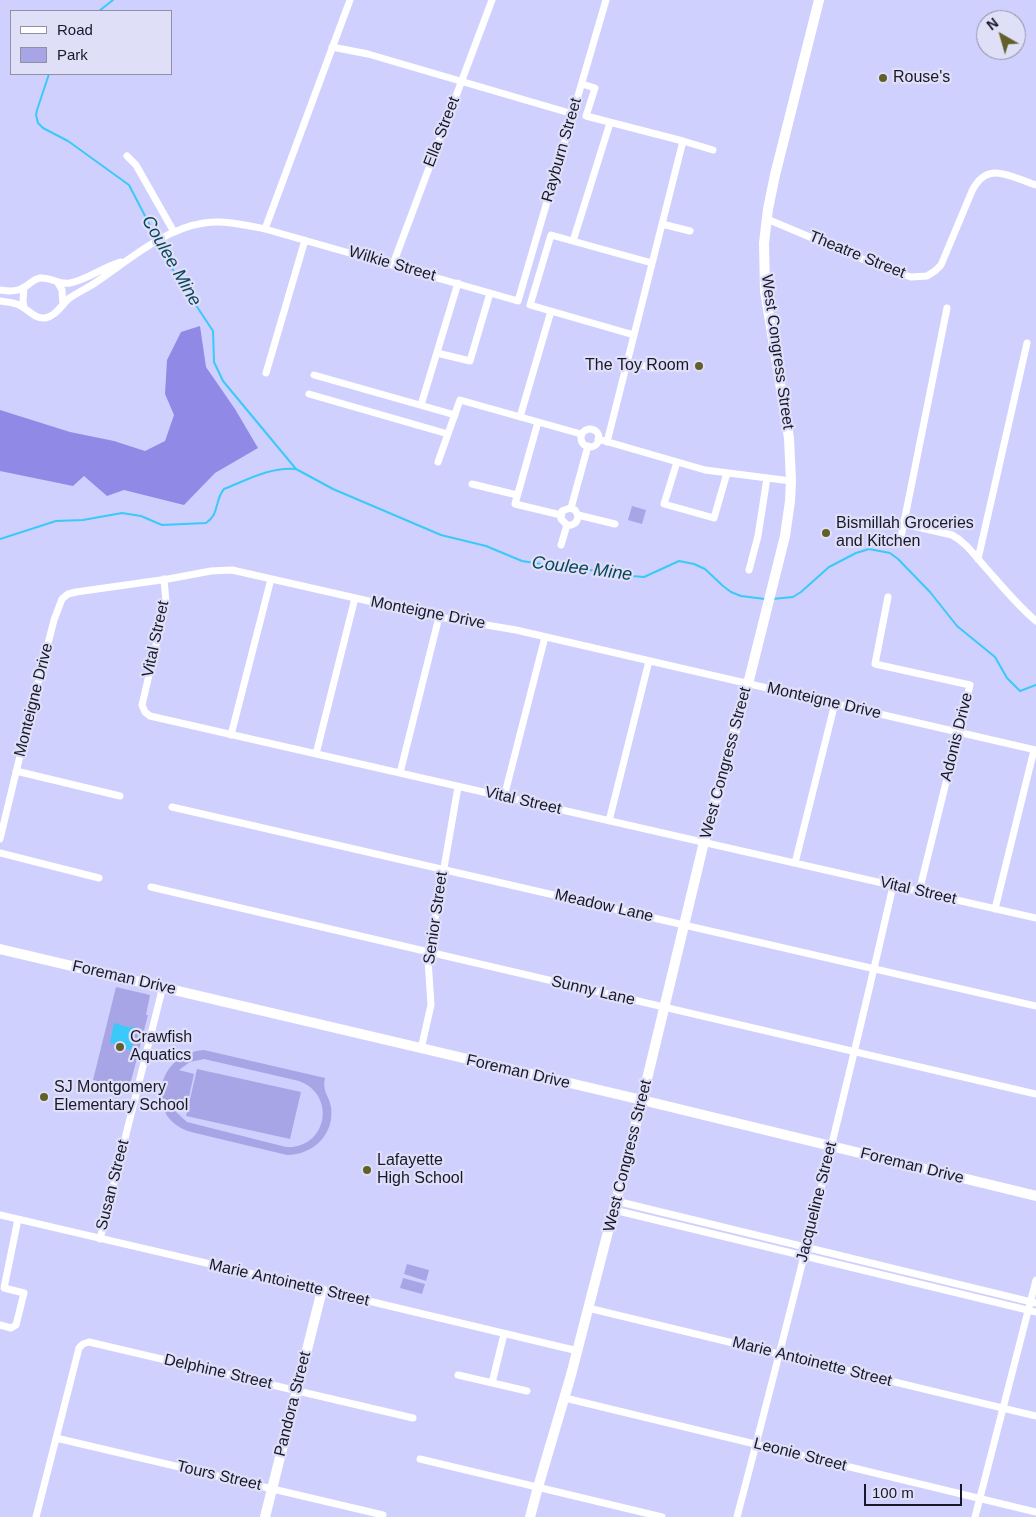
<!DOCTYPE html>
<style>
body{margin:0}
#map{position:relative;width:1036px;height:1517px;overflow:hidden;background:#d0d0fe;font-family:Arial,sans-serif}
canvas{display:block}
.legend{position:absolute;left:10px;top:10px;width:162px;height:65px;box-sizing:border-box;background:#dfe0f7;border:1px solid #8f90a5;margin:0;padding:6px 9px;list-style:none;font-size:15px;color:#18172b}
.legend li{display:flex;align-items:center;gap:10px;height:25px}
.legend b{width:25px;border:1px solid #8f90a5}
.north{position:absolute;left:976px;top:10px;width:50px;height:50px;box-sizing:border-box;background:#dfe0f7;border:1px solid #8f90a5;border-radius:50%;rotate:322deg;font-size:14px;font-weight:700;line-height:20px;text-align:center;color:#18172b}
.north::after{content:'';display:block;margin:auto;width:18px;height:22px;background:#625f2b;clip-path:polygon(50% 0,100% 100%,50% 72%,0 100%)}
.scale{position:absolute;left:864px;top:1484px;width:98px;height:22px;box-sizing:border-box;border:2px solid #18172b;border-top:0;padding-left:6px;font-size:15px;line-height:18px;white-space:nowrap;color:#18172b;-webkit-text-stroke:4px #dfe0f7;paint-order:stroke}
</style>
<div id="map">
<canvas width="1036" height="1517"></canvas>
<ul class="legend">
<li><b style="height:6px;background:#fff"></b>Road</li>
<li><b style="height:14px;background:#a7a5e6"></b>Park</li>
</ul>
<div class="north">N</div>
<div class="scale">100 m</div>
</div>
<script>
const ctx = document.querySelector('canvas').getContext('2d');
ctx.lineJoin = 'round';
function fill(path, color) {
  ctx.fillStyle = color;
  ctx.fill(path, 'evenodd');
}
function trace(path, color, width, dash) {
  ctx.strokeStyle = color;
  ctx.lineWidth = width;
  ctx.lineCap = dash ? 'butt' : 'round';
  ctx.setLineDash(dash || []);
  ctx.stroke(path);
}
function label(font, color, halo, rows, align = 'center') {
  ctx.font = font + ' Arial,sans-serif';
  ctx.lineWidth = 4.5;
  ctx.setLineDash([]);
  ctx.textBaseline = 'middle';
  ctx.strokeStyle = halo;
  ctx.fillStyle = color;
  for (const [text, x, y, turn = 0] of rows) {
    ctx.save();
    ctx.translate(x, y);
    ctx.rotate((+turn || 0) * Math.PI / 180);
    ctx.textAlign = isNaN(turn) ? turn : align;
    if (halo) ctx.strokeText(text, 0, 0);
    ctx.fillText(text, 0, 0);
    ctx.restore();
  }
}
fill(new Path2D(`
 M632,506L646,510L642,524L628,520Z
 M116,987L150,995L146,1015H148L129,1089L93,1080Z
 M204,1050L325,1078C322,1092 329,1095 331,1107C335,1134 313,1155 287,1155L191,1132C143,1118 156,1053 204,1050ZM204,1059L299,1081C337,1095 327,1149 286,1147L187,1122L175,1111L171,1103L187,1106L194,1074L179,1070L190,1062Z
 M197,1069L301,1092L290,1139L186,1116Z
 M407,1264L429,1270L426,1281L404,1274Z
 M403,1278L425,1284L422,1294L400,1288Z`), '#a7a5e6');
fill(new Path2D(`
 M200,326L206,367L235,409L258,448L215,473L184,505L124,490L107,496L84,476L73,486L0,471V410L70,432L114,441L145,451L165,441L174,415L165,394L167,360L181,332Z`), '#908ae6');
fill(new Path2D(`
 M114,1023L131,1028V1026L137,1028L131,1050L126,1049V1047L110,1043Z`), '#3ac9f9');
trace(new Path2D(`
 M99,11L113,0
 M49,74L37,110L36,115L38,123L43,128L68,141L129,185L157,239
 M159,243L174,272L213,331L214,362L223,381L296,469L333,489L441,535L486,546L522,561L567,568L611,572L631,576L644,577L679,561L694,564L705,569L723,586L731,592L741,596L765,599
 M0,539L56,521L83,520L122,513L141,516L162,525L206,523C220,514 214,501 224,489C247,480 270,467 295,469
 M772,599L793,597L801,592L829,567L856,553L869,549L890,553L898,559L930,592L957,626L995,657L1007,678L1020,691L1036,685`), '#3ac9f9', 2);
trace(new Path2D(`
 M332,47L368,54L573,114
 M582,84L595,88L586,116L683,141
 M127,156L136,165L174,232
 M767,219L886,269L911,277L927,276L935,271L941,265L972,191C988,159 1012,178 1036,185
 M662,224L690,231
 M265,229L350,0
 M573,241L610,123
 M393,264L492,0
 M58,283L62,290L63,305
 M24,287L23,301L24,308
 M0,290C8,291 16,292 23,288C29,285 33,279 40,278C50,277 59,285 70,283C85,281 105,266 121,262
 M0,301C6,302 13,302 19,305C28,309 34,319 45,318C57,316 62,303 71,297C79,292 87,288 95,283C128,261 163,229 204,223C225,220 245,225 265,229L518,301L606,0
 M634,335L530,305L551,235L652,263
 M437,353L470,361L490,293
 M627,362L654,368
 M266,373L305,240
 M314,375L455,415
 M309,394L448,434
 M421,405L458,283
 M520,417L551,311
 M538,422L515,504L561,515
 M581 438a9 9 0 1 1 18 0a9 9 0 1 1-18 0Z
 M598,439L705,470L791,481
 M607,442L683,141L713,150
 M438,462L460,400L581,434
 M677,462L664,504L714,518L727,473
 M472,484L517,495
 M571,508L588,446
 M578,515C578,522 574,526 567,525L561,519L562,511L570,508L575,510L578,515L615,524
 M904,524L952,535C966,542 975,556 985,567C1001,585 1017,605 1036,621
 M901,537L947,308
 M561,545L567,525
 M978,559L1027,343
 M749,570L758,536L767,478
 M164,579L166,602L142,705L145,712L150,716L1036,918
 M888,597L875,664L970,685L919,892
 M231,735L271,579
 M316,754L355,598
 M16,771L120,796
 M400,773L439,617
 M504,797L545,637
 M172,807L1036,1006
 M609,821L649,661
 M0,839L32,706L54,620L62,599L68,594L76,592L168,579L211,571L232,570L439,617L516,630L1036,750
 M0,853L99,878
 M795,863L835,703
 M151,887L1036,1094
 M995,909L1034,750
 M421,1049L431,1005L428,960L458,787
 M616,1201L1036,1303
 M614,1210L1036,1312
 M0,1215L356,1298L578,1351
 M100,1239L163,986
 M588,1308L1036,1416
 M0,1325L11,1328L16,1325L24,1293L4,1288L18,1219
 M458,1375L527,1391
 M492,1383L504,1334
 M565,1398L1036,1512
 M56,1438L383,1515
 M420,1459L662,1517
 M36,1517L79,1348L83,1344L89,1342L413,1418
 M737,1517C792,1307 845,1097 893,886
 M975,1517L1036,1280`), '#fff', 7);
trace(new Path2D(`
 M0,949L642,1100L1036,1196
 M265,1517L322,1290
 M530,1517L538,1487L571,1375L642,1100L704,842L748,684L785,536L790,501L791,481L789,438L765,291L764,243L768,209L775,175L819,0`), '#fff', 10);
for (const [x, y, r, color] of [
 [883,78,5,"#625f2b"],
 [699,366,5,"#625f2b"],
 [826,533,5,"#625f2b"],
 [120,1047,5,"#625f2b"],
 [44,1097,5,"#625f2b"],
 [367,1170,5,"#625f2b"]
]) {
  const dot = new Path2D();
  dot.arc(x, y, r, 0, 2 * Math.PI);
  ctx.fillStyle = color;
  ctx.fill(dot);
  trace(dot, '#dfe0f7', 2);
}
label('16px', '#18172b', '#dfe0f7', [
 ["Rouse's",893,78],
 ["The Toy Room",689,366,"right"],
 ["Bismillah Groceries",836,524],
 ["and Kitchen",836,542],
 ["Crawfish",130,1038],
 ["Aquatics",130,1056],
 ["SJ Montgomery",54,1088],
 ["Elementary School",54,1106],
 ["Lafayette",377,1161],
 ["High School",377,1179]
], 'left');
label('16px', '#18172b', '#dfe0f7', [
 ["Ella Street",442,132,-69],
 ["Rayburn Street",562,150,-74],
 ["Theatre Street",857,255,22],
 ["Wilkie Street",392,264,16],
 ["West Congress Street",777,352,82],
 ["Monteigne Drive",428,613,11],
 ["Vital Street",156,639,-78],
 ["Monteigne Drive",34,700,-76],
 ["Monteigne Drive",824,701,13],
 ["Adonis Drive",957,737,-76],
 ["West Congress Street",726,763,-75],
 ["Vital Street",523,801,13],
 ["Vital Street",918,891,13],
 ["Meadow Lane",604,906,13],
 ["Senior Street",436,918,-82],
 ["Foreman Drive",124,978,13],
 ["Sunny Lane",593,991,13],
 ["Foreman Drive",518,1072,13],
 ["West Congress Street",628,1156,-76],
 ["Foreman Drive",912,1166,14],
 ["Susan Street",113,1185,-76],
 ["Jacqueline Street",817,1202,-76],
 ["Marie Antoinette Street",289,1283,13],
 ["Marie Antoinette Street",812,1362,14],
 ["Delphine Street",218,1372,13],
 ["Pandora Street",293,1404,-76],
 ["Leonie Street",800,1455,14],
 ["Tours Street",219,1476,13]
]);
label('italic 18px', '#094659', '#dfe0f7', [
 ["Coulee Mine",171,261,60],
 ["Coulee Mine",582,569,7]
]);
</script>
